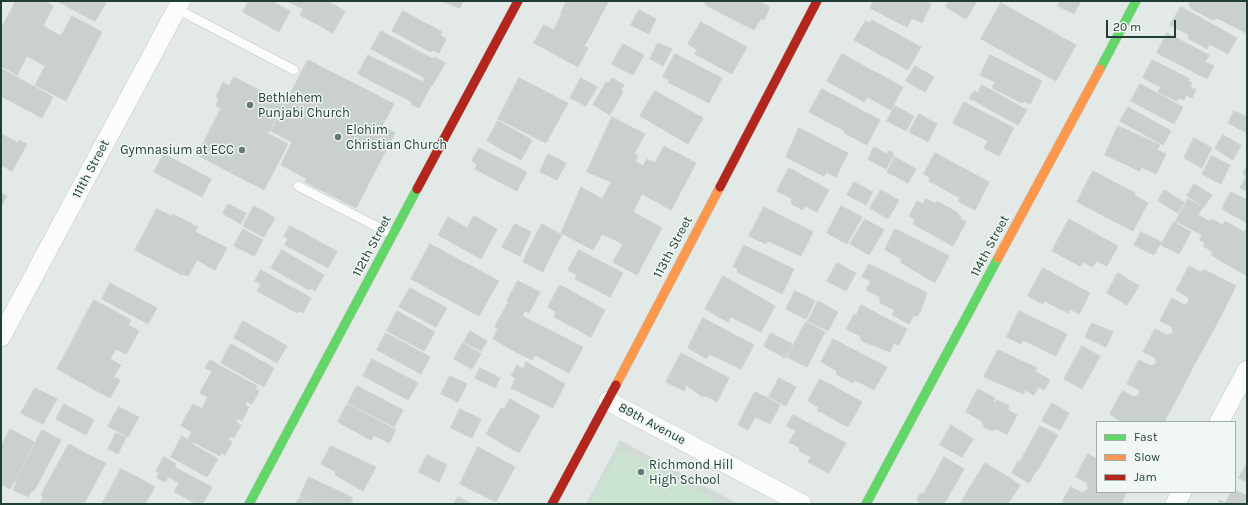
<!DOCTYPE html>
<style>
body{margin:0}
#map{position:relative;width:1248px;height:505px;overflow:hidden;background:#e3e9e6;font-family:Karla,sans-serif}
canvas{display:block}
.frame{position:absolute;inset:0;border:2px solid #203e35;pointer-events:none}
.legend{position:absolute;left:1096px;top:421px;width:140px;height:72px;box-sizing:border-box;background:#f1f8f4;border:1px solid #9daea8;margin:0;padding:5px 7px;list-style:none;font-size:12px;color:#203e35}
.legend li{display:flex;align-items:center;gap:8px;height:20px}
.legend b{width:20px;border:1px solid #9daea8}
.scale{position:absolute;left:1106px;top:20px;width:70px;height:18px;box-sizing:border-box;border:2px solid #203e35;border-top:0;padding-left:5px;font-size:12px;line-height:14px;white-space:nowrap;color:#203e35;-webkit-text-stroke:3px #f1f8f4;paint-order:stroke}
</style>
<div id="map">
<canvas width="1248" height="505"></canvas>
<div class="frame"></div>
<ul class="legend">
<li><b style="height:5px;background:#63d668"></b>Fast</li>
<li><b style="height:5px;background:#ff974d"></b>Slow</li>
<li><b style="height:5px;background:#b3261e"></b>Jam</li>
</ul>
<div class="scale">20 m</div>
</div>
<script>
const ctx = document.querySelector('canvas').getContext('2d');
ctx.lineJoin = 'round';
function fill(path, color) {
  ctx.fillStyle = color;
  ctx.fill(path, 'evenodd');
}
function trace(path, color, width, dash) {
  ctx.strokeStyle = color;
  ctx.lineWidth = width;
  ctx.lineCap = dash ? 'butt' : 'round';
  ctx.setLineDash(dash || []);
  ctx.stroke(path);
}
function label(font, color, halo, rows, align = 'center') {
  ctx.font = font + ' Karla,sans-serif';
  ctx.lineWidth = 3;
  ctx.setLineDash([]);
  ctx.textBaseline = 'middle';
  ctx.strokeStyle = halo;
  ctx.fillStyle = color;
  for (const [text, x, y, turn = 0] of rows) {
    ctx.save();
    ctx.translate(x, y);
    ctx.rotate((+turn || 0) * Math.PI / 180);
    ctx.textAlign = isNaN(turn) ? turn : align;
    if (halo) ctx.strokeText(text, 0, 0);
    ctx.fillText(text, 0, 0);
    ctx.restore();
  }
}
fill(new Path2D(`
 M620,440L738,504H586Z`), '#d0dbd6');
fill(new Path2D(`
 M620,449L722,504H590Z`), '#cbe4d2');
const building = new Path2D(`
 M16,1H45L53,6L43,26L61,36L72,16L102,32L66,101L35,85L45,66L27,56L17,75L1,66V29Z
 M57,1H103L106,3L95,21Z
 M249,1H271L290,11L279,32L243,12Z
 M287,1H327L345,11L333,33L300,15L303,9Z
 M442,1H463L460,8Z
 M567,1H575L601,15L593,31L561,13Z
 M575,1H609L601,15Z
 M702,1H758L770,7L764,20L761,18L754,30L705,5L706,3Z
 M874,1H925L931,4L922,23L912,18L907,27L870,8Z
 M949,1H977L966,19L946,7Z
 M1060,1H1081L1074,14L1058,6Z
 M1191,1H1219L1247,15L1246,33L1217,18L1213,20L1192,9L1189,5Z
 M1219,1H1247V15Z
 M1001,3L1076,45L1066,63L991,21Z
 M1181,7L1237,38L1228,54L1209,44L1207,49L1188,38L1189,35L1170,25Z
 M639,10L656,19L649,34L631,25Z
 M403,11L442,32L440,35L446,39L439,53L432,50L431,52L392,31Z
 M562,14L593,31L584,46L554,30Z
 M872,20L921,47L908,70L854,40L865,21L870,23Z
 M991,21L1066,63L1056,81L981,39Z
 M701,22L747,47L732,74L695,54L697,50L688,44Z
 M544,25L588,48L578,67L534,43Z
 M381,31L433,59L434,57L445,63L432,86L423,81L425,78L371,49Z
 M1167,33L1209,55L1205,62L1214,66L1207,79L1157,53Z
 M658,43L672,49L663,66L650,59Z
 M623,44L644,55L633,75L612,64Z
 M675,54L722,78L709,103L668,82L669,80L663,77Z
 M842,54L903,87L891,110L867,97L864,102L827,81Z
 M368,55L431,86L419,108L411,104L412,102L358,74Z
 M990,55L1042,81L1030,104L1024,101L1022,103L992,88L995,82L980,75Z
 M308,60L394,104L382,126L395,133L356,208L305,182L307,179L281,165L292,142L271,131Z
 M1152,60L1190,79L1188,81L1192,83L1190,86L1196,90L1192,98L1186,95L1184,100L1179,98L1177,101L1158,92L1161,87L1143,78Z
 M915,66L934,77L925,92L906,81Z
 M2,69L53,97L42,118L1,96Z
 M234,77L284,103L268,133L216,106L219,99L216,97L223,82L229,86Z
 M519,78L568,103L557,123L509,98Z
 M581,78L597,87L586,106L570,98Z
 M612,78L624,85L621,90L623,92L610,115L593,105L606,82L609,83Z
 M1140,84L1183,107L1174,124L1131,101Z
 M982,85L1027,110L1018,125L969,98L974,91L978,93Z
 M822,89L880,120L867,145L844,133L845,131L809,112Z
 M655,91L703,118L688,144L640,116Z
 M509,98L557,123L546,143L498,119Z
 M964,102L1014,128L999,156L984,148L988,141L953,123Z
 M895,106L914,116L906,131L887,121Z
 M1128,107L1171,131L1163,145L1120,121Z
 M221,109L288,144L264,190L197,155Z
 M1234,111L1247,117V133L1228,123Z
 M919,114L937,124L928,142L909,132Z
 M612,117L645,134L634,154L638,156L635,161L643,166L647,159L655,163L664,146L696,163L671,210L642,194L633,212L662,228L637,275L613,262L623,244L602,234L593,250L561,233L581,187L602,199L611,182L587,172Z
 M498,121L532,140L521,160L487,141Z
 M1118,126L1160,145L1157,150L1166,154L1156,174L1141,167L1140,171L1105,155Z
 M799,128L848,153L836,177L826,172L824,176L786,157Z
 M1,134L18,143L19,140L27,144L12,171L1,165Z
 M1223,135L1241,145L1233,160L1215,149Z
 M1194,138L1212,148L1202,168L1184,158Z
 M874,147L887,154L889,151L894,154L886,169L868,159Z
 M479,148L527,172L517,191L475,169L477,164L472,161Z
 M935,153L989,182L975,210L958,201L960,198L929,181L930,178L924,174Z
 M164,154L211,179L202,197L154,172Z
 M548,154L566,163L557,180L540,172Z
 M1212,156L1230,165L1221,184L1202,174Z
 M895,157L916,169L908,183L887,172Z
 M1246,167L1247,168V191L1240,188L1246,176L1243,174Z
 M789,168L829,190L817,212L805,206L802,210L792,204L791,198L777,191Z
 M1093,171L1135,193L1134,195L1148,203L1133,231L1077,202Z
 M854,182L873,192L866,205L847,195Z
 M1194,184L1212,195L1204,207L1187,196Z
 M881,190L899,200L888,219L870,208Z
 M1164,190L1184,202L1178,213L1158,201Z
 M1231,192L1247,200V223L1222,209Z
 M1,193L7,196L1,207Z
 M926,199L936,204L937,201L958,213L957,214L961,217L960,219L966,222L953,246L913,224L915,220L909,216L917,201L923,204Z
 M1188,199L1203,207L1198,215L1209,221L1211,219L1223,225L1225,221L1244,232L1245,230L1247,231V276L1211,255L1213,252L1203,246L1205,243L1200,240L1202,235L1176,221Z
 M228,204L246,213L241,224L223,214Z
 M254,206L275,218L264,237L243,226Z
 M841,206L862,217L847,244L827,233Z
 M764,207L813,232L801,256L768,241L766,244L749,236Z
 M157,209L171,216L172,214L198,227L195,232L227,248L215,270L197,260L188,276L183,274L182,275L135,250Z
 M474,216L497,229L481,259L438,235L448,217L467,228Z
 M865,219L884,230L869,255L850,244Z
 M1069,219L1118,246L1107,266L1096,261L1093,267L1083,262L1080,266L1052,251Z
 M1174,222L1191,232L1179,254L1161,245Z
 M515,224L531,232L520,256L502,247Z
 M542,224L562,235L552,253L532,243Z
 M290,226L337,251L328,268L285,245L288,239L284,236Z
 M243,229L263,240L254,256L234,246Z
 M895,229L949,256L935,283L900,262L902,259L885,250Z
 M1141,232L1161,242L1154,255L1134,245Z
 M532,243L552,253L543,272L523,262Z
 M430,244L499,281L489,298L421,261Z
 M744,245L794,269L782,294L737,272L738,269L733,267Z
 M282,250L324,275L315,291L310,288L309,290L271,268Z
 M579,250L623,273L610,297L575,279L577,275L568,270Z
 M421,261L489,298L479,316L411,279Z
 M837,263L856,273L846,291L827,281Z
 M869,264L927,293L920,312L917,316H913L909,324L892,315L895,310L880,303V297L866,290L871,281L862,277Z
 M1189,266L1200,272L1205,270L1236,286L1228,302L1183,278Z
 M1043,268L1090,293L1079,314L1070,309L1068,313L1044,301L1043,304L1028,296Z
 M261,270L311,298L303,313L299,311L297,313L257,291L261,284L255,281Z
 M1118,273L1139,286L1127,305L1107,293Z
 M723,276L775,306L761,332L731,317L728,322L705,309Z
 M1183,278L1228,302L1220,318L1189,302L1188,297L1176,290Z
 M518,281L540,292L529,313L507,301Z
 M110,283L157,308L148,324L102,299Z
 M560,285L605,310L591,337L554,317L556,312L548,307Z
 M410,288L447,308L436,327L399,307Z
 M795,291L815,301L806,319L786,309Z
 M1172,298L1184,305L1189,302L1220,318L1211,334L1166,310Z
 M94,300L131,320L128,325L139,331L132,344L84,318Z
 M818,301L838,312L828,331L808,321Z
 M508,303L525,311L522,316L583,347L569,373L535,355L532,360L516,352L521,341L495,327Z
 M861,305L907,329L899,345L894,343L890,352L862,341L860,336L846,329L854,314L856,315Z
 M1166,310L1211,334L1203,349L1173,333L1172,327L1160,321Z
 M397,311L435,332L424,351L387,331Z
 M1019,311L1067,334L1056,356L1023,340L1021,344L1007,337Z
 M84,318L132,344L126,354L116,349L113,354L76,334Z
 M703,318L754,345L741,369L709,354L707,359L688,348Z
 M243,321L287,346L277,363L234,338Z
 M806,322L825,332L807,367L787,357Z
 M1092,323L1113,332L1106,347L1085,337Z
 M498,329L521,341L516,352L493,339Z
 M1155,329L1167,335L1173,333L1203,349L1194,365L1149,341Z
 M470,331L487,341L481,351L464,342Z
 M386,333L430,357L421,374L377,350Z
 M771,333L792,344L785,358L764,346Z
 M76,334L113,354L110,359L121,365L114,376L67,351Z
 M833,339L887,367L874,390L855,380L853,383L836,374L837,371L821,362Z
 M1149,341L1194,365L1186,381L1156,364V358L1143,352Z
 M463,343L481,354L472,369L454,359Z
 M231,344L274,368L264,387L221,363Z
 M1082,346L1100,356L1082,389L1064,379Z
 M998,350L1037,368L1035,371L1050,380L1044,390L1038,387L1034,395L1025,390L1024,394L984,377Z
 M67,351L120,380L110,398L57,369Z
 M681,353L729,378L717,402L708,397L701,396L686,385L684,391L666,382Z
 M372,359L418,383L408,400L363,376Z
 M210,360L257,386L255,389L259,391L252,404L246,401V403L206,382L212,371L205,368Z
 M1139,360L1151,366L1156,364L1186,381L1178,396L1133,372Z
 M526,362L565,384L553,408L511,388L516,378L511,376L517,365L523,369Z
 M480,368L500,378L495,388L475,378Z
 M1133,372L1178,396L1170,411L1139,395V390L1127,384Z
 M450,376L467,384L458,402L441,394Z
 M779,378L796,387L786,406L769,397Z
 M820,379L862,402L848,427L817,410L819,407L808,401Z
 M206,382L246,403L245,405L249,407L242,421L205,403L208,397L200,393Z
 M357,386L403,410L394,427L348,403Z
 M35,388L57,399L43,424L21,413Z
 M978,389L995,398L993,402L995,403L997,400L1009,406L1008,410L1017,415L1007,435L997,429L990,430L984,427L982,421L966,412Z
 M1123,391L1134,397L1139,395L1170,411L1164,422H1152L1116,403Z
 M755,392L766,397L748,430L738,425Z
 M766,397L780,405L770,424L755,417Z
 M510,399L540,416L519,453L486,434L501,408L504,409Z
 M205,403L237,420L236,423L241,425L234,438L230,436L229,438L187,415L193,404L202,409Z
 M1052,403L1069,413L1060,430L1042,421Z
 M1116,403L1152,422H1121L1110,414Z
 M64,404L94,420L86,435L56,419Z
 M347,404L396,430L389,443L374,435L371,440L338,422Z
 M119,407L139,417L128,437L108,426Z
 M460,409L481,419L472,438L451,428Z
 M187,415L229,438L228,439L232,442L225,455L221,453L220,456L188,439L192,432L181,426Z
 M793,415L846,443L829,473L808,462L811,457L799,451L800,448L789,442L796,431L787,426Z
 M951,425L973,439L962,457L940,445Z
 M1040,426L1058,435L1037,471L1020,462Z
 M10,429L34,442L10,489L1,484V447Z
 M42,430L61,440L34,491L32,490L28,497L13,490L17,482H15Z
 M116,433L126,437L118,454L108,449Z
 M182,436L193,443L192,444L218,459L207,477L171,457Z
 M69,444L87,454L60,504H40L43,496L41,495Z
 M331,446L376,467L363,491L335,475L336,472L321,464Z
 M478,447L515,467L496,502L460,484Z
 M87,454L106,463L84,504H60Z
 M1088,454L1097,459V473L1082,465Z
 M427,455L447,465L439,482L419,472Z
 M164,457L176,464L165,482L157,478L159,472L156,471Z
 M944,457L964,469L944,504H920L917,499L920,494L924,493Z
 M1018,461L1036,471L1029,483L1012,473Z
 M985,463L1005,475L987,504H960Z
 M1247,463V482L1239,478Z
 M1082,465L1097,473V492H1127L1121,504H1117L1088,489L1087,483L1076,477Z
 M174,467L212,487L203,504H197L174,492L179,483L169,477Z
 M121,469L137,477L123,504H102Z
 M1005,475L1020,485L1008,504H987Z
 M137,477L155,487L145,504H123Z
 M309,477L353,498L351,502L355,504H314L300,497Z
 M1071,487L1082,493L1088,489L1117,504H1078L1065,497Z
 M1235,490L1247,496V504H1218L1220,500L1225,503L1231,492H1235Z
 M458,497L472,504H454Z
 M1065,497L1078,504H1062Z
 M300,498L311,504H295Z`);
fill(building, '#cad0cd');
trace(building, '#cbd2cf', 1);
const lane = new Path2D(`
 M177,9L294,70
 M298,186L393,235`);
const street = new Path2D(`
 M1,337L181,1
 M608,401L802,504
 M1219,422L1247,370
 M1175,504L1182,492`);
const fast = new Path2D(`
 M1100,69L1136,1
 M249,504L417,189
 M866,504L998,258`);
const slow = new Path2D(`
 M998,258L1100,69
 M616,385L720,187`);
const jam = new Path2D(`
 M720,187L817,1
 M417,189L518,1
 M552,504L616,385`);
trace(lane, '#c0c6c3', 10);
trace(street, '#c0c6c3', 20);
trace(fast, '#bfc7c3', 10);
trace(slow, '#bfc7c3', 10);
trace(jam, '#bfc7c3', 10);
trace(lane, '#fbfcfb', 9);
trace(street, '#fbfcfb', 19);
trace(fast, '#63d668', 9);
trace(slow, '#ff974d', 9);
trace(jam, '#b3261e', 9);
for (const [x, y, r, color] of [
 [250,105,4,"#647a73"],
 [338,137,4,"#647a73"],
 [242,150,4,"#647a73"],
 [641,472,4,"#647a73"]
]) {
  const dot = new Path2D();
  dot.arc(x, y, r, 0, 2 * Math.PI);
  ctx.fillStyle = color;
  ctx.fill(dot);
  trace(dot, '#f1f8f4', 1.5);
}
label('13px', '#203e35', '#f1f8f4', [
 ["Bethlehem",258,98],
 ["Punjabi Church",258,113],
 ["Elohim",346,130],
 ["Christian Church",346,145],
 ["Gymnasium at ECC",234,150,"right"],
 ["Richmond Hill",649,465],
 ["High School",649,480]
], 'left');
label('13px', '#203e35', '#f1f8f4', [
 ["111th Street",91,169,-62],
 ["112th Street",372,246,-62],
 ["114th Street",990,246,-62],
 ["113th Street",673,247,-62],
 ["89th Avenue",652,424,28]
]);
</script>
